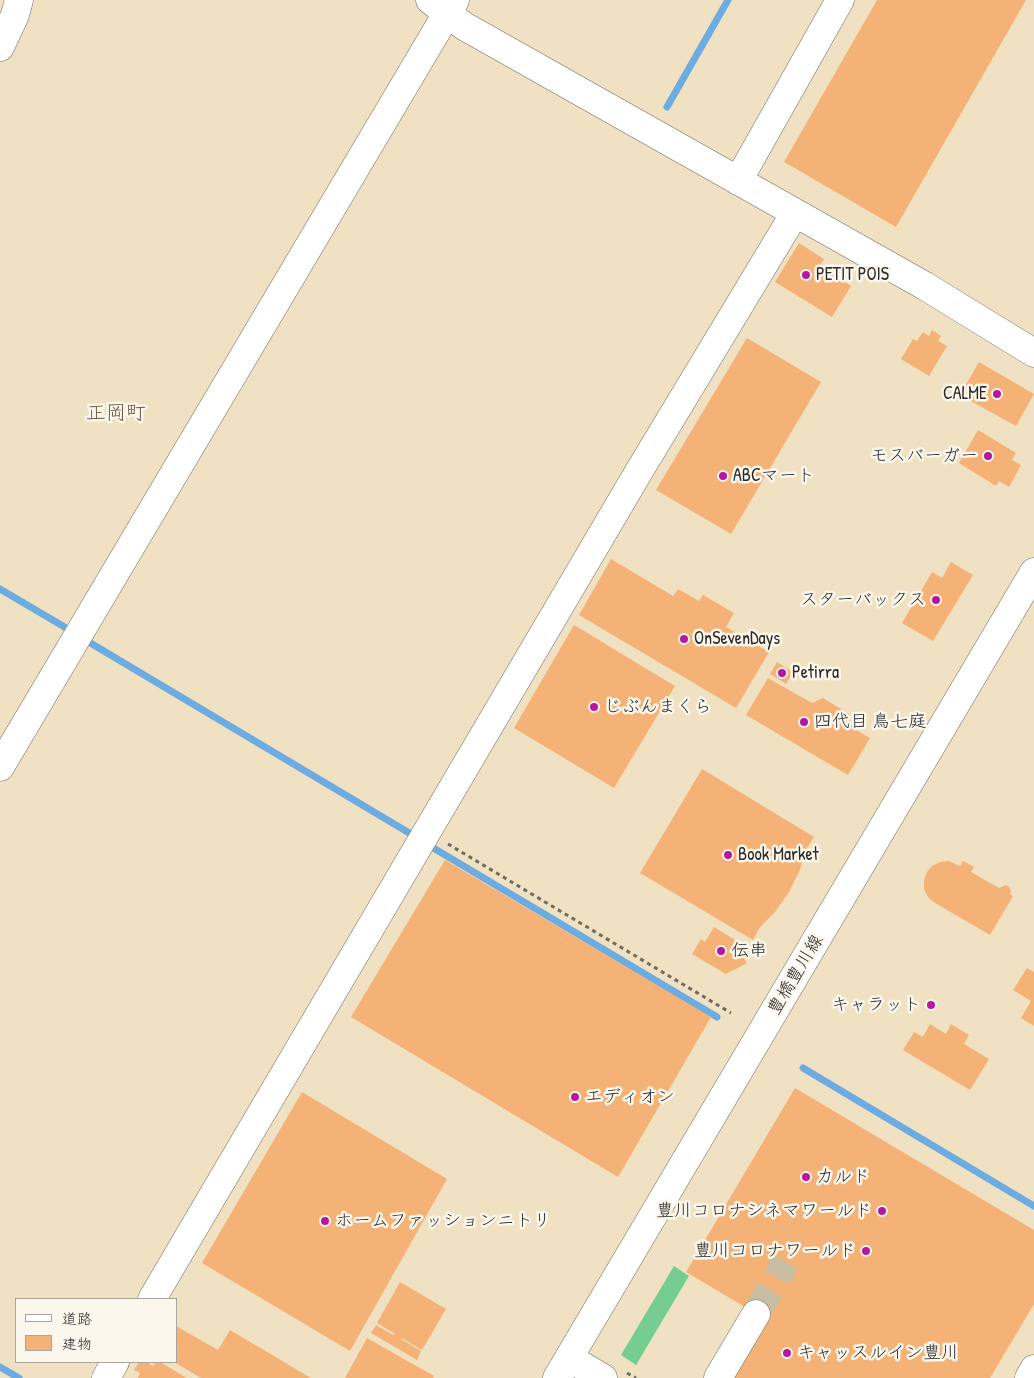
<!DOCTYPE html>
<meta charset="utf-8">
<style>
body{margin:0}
#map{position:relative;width:1034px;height:1378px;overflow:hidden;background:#f0e1c2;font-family:"Patrick Hand","Klee One",sans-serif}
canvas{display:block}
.legend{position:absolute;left:15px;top:1298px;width:162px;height:65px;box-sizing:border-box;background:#fbf7ec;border:1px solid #a8a59f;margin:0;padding:6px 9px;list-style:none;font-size:15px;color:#2b2b2b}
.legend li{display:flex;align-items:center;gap:10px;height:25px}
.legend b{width:25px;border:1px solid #a8a59f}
</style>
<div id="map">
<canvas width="1034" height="1378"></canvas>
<ul class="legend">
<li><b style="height:6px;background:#fff"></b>道路</li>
<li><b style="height:14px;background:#f4b276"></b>建物</li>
</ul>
</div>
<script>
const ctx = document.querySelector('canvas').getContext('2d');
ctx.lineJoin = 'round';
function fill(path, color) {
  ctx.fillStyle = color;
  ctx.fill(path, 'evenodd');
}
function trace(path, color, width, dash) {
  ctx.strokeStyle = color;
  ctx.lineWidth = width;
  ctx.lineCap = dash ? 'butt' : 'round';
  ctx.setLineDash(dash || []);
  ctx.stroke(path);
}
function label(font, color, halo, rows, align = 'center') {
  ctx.font = font + ' "Patrick Hand","Klee One",sans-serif';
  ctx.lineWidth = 5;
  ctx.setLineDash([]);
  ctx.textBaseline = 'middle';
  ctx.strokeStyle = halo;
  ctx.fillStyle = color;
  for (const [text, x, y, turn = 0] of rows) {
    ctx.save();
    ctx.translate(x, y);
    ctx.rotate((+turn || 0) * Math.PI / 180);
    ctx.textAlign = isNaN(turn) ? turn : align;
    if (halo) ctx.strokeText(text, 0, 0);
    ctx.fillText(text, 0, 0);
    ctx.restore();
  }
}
fill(new Path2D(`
 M674,1266L689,1276L636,1365L621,1355Z`), '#76cd92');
trace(new Path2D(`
 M667,107L728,0
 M0,589L73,632
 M82,638L416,837
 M425,843L717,1017
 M803,1068L1034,1206
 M0,1367L19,1378`), '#6cace0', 7);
fill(new Path2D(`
 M877,0H1026L896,227L784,162Z
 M799,243L824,259L819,267L851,286L832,317L775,282Z
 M932,330L941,336L938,341L947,346L929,376L901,359L913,339L917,341L923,332L929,336Z
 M747,338L821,382L731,534L656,490Z
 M979,362L1034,394L1016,426L960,395Z
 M978,430L1016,453L1012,460L1021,465L1009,487L999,481L996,486L959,463Z
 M611,559L673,596L678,589L699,601L703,595L734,613L726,627L769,652L736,708L579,615Z
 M951,562L973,575L933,641L902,623L932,572L942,578Z
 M574,625L675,686L614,788L514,728Z
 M777,662L793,672L786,684L770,674Z
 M768,678L812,703L823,698L849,714L853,728L870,738L848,775L746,715Z
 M702,769L814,837L806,849L800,870L789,892L775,912L760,927L753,940L640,873Z
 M445,860L711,1017L618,1177L351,1017Z
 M949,861L960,866L963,861L974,867L971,872L999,888L1006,885L1009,887L1011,891L1010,894L1013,896L990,935L935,903L928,897L924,889V880L927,872L932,866L940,862Z
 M714,927L750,949L744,959L747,963L726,974L692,954L701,939L705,942Z
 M1027,968L1034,972V1026L1021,1018L1031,1001L1013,990Z
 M930,1024L946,1034L951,1024L969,1035L964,1044L989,1059L970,1090L903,1050L914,1032L923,1037Z
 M795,1088L1034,1230V1304L990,1378H733L767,1320L686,1272Z
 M302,1092L447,1179L350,1351L202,1263Z
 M400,1282L446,1309L422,1350L402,1338L401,1339L421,1351L417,1360L371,1333L376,1325L393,1335L395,1334L377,1323Z
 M176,1326L218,1350L230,1330L311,1378H201L174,1362H176Z
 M367,1338L434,1376L433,1378H345Z
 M139,1362H147L153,1366L156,1362H160L187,1378H138L140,1373L134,1370Z`), '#f4b276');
trace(new Path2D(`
 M756,1314L786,1262`), '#c9bda4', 28, [28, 14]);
const minor = new Path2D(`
 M430,0L464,26L925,286L1034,353
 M0,47L15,15L19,0
 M738,181L840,0
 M0,767L455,0
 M152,1299L638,473L795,213
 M569,1358L603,1378
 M106,1378L115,1362
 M718,1378L756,1314
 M1029,1378L1034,1369`);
const major = new Path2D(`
 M557,1378L1034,572`);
trace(minor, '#706b60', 29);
trace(major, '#706b60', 29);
trace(new Path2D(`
 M448,844L731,1013
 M627,1373L636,1378`), '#706b60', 3, [4, 4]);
trace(minor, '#fff', 28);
trace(major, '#fff', 28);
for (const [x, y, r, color] of [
 [806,275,5,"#b5179e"],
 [997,394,5,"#b5179e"],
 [988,456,5,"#b5179e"],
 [723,476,5,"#b5179e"],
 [936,600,5,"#b5179e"],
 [684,639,5,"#b5179e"],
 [782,673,5,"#b5179e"],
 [594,707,5,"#b5179e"],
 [804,722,5,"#b5179e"],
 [728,855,5,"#b5179e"],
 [721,951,5,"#b5179e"],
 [931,1005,5,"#b5179e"],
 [575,1097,5,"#b5179e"],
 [806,1177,5,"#b5179e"],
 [882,1211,5,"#b5179e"],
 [325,1221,5,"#b5179e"],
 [866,1251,5,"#b5179e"],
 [787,1353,5,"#b5179e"]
]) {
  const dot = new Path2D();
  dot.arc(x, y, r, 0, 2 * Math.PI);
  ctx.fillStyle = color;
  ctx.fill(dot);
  trace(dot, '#fbf7ec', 2);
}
label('18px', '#2b2b2b', '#fbf7ec', [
 ["PETIT POIS",816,275],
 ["CALME",987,394,"right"],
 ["モスバーガー",978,456,"right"],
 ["ABCマート",733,476],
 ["スターバックス",926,600,"right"],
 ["OnSevenDays",694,639],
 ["Petirra",792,673],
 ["じぶんまくら",604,707],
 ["四代目 鳥七庭",814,722],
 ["Book Market",738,855],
 ["伝串",731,951],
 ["キャラット",921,1005,"right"],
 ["エディオン",585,1097],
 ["カルド",816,1177],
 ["豊川コロナシネマワールド",872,1211,"right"],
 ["ホームファッションニトリ",335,1221],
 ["豊川コロナワールド",856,1251,"right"],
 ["キャッスルイン豊川",797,1353]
], 'left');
label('18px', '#2b2b2b', '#fbf7ec', [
 ["豊橋豊川線",796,975,-59]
]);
label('20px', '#715a45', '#fbf7ec', [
 ["正岡町",116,414]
]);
</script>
